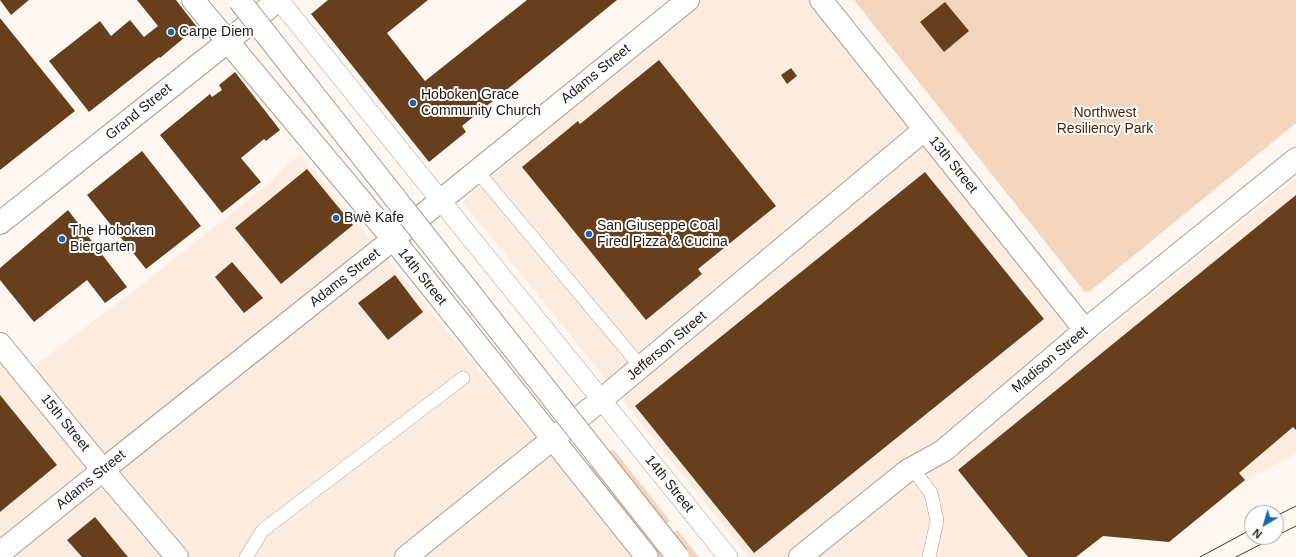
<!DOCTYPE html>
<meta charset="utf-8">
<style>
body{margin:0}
#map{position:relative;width:1296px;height:557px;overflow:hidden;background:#fef6f0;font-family:Helvetica,sans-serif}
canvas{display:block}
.north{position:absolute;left:1244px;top:505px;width:40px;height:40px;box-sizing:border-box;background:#fff;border:1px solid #a6a3a1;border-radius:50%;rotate:218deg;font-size:11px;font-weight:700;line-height:16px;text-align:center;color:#201914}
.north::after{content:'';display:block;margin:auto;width:14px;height:18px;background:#1a65b4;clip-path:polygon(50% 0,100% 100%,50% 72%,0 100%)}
</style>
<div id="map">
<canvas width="1296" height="557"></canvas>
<div class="north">N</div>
</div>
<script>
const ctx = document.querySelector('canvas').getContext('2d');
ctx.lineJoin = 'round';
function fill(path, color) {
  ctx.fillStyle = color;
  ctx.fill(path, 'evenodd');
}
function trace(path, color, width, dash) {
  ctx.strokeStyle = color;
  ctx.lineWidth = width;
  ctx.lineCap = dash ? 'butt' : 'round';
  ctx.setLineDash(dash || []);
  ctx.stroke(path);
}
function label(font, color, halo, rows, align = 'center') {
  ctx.font = font + ' Helvetica,sans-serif';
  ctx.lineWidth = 4;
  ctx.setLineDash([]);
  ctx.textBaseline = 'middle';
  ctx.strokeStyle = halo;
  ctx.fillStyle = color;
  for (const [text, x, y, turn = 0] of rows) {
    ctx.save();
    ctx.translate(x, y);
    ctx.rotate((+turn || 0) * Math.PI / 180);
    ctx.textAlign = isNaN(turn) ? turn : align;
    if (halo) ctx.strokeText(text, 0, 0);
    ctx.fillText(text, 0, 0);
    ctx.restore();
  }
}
fill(new Path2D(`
 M694,0H823L1099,337L1296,178V454L1251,477L1169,542L1103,536L1076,557H749L463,202Z
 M300,155L376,245L633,557H0V337L28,371L150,278L271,182L290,162Z`), '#fcece0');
fill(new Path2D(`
 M854,0H1296V123L1089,292L1084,291Z
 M613,449L670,521L643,542L585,471Z
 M677,530L699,557H652L649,553Z`), '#f3d4bc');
fill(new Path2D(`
 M0,0H29L11,15Z
 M137,0H176L197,27L160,58L159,57L89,112L49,61L100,21L111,36L130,20L144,37L158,26Z
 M328,0H428L387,33L425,81L527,0H617L462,126L466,132L429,162L311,14Z
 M945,2L969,31L944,52L920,22Z
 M0,18L75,111L0,170Z
 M659,60L776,206L698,269L702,274L646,320L522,167L578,121L580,124Z
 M791,68L797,76L787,84L781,75Z
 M235,72L280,130L266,141L264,139L241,158L261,182L222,213L160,135L210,94L212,97L222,90L219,85Z
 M142,151L201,226L146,269L87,195Z
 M307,169L353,225L281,284L235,228Z
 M925,172L1044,319L754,553L635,406Z
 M1296,195V430L1293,427L1239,473L1245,480L1169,542L1103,536L1076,557H1028L958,470Z
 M68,210L127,287L105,303L87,280L34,322L0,280V268Z
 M232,262L263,298L244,313L215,277Z
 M395,275L423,312L388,340L358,303Z
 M0,395L57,465L0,512Z
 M95,517L128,557H82L67,540Z`), '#683f1c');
const service = new Path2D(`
 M477,171L641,367
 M912,468L931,493L937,521L929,557
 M246,557L263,530L463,378`);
const pedestrian = new Path2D(`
 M279,0L728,557`);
const minor = new Path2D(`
 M193,0L393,239L647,557
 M821,0L1085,330
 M0,223L216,51L278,0
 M0,553L103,470`);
const tertiary = new Path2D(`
 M0,344L103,470L177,557
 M103,470L387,244L688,0
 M406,557L601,400L924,130
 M800,557L907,471L943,451L1090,326L1296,159`);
trace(service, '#b09e91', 14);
trace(pedestrian, '#b09e91', 20);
trace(minor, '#b09e91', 24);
trace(tertiary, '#b09e91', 24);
trace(service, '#fff', 13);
trace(pedestrian, '#fff', 19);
trace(minor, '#fff', 22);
trace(tertiary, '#fff', 22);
trace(new Path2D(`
 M1276,516L1296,506
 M1276,536L1296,526
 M1200,557L1252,529
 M1236,557L1275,537`), '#3e3732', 1);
const secondaryBridge = new Path2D(`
 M239,0L678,557`);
trace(secondaryBridge, '#b09e91', 24, []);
trace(secondaryBridge, '#fff', 22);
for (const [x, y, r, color] of [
 [171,32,4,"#1a65b4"],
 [413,103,4,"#1a65b4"],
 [336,218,4,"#1a65b4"],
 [589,234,4,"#1a65b4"],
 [62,239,4,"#1a65b4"]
]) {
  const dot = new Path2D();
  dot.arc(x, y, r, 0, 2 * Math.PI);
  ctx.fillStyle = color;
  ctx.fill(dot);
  trace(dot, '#fff', 1.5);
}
label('14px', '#201914', '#fff', [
 ["Carpe Diem",179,32],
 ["Hoboken Grace",421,95],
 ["Community Church",421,111],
 ["Bwè Kafe",344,218],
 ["San Giuseppe Coal",597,226],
 ["Fired Pizza & Cucina",597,242],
 ["The Hoboken",70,231],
 ["Biergarten",70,247]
], 'left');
label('14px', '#201914', '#fff', [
 ["Adams Street",596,74,-39],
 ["Grand Street",139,112,-39],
 ["13th Street",953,165,51],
 ["14th Street",422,277,51],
 ["Adams Street",345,278,-38],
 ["Jefferson Street",667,346,-40],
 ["Madison Street",1050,360,-40],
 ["15th Street",65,423,51],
 ["Adams Street",91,480,-39],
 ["14th Street",669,484,51]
]);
label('14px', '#462609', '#fff', [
 ["Northwest",1105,113],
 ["Resiliency Park",1105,129]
]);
</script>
